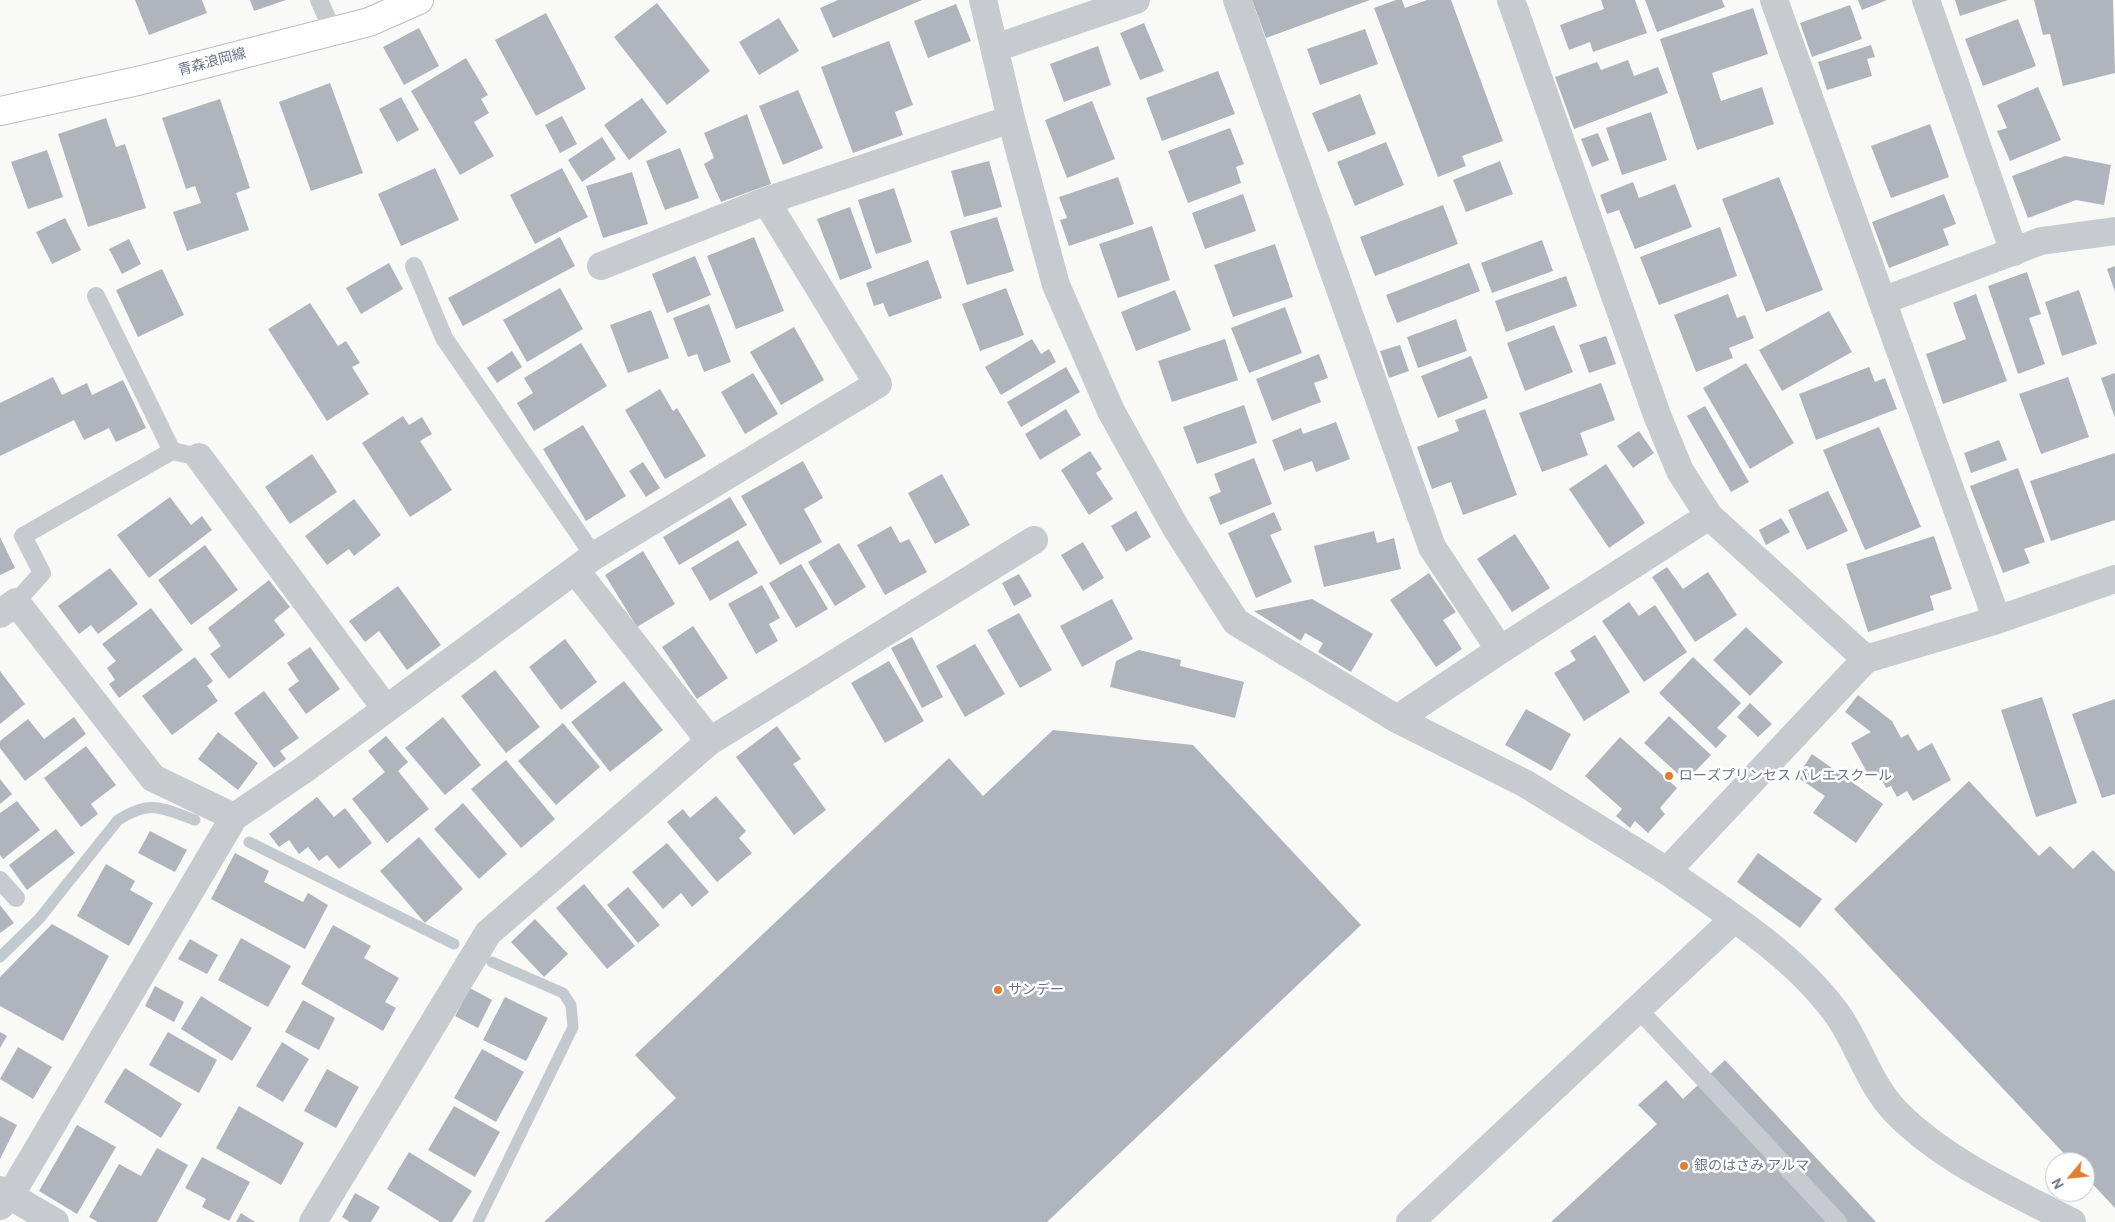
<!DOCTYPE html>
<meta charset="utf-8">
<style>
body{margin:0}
#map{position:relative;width:2115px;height:1222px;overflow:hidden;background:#f9f9f7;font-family:Cabin,sans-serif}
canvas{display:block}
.north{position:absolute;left:2045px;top:1152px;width:50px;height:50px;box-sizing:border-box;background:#fff;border:1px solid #c3c7cf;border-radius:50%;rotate:242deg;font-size:14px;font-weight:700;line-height:20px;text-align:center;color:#697388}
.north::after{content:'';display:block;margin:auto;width:18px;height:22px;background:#e27e2f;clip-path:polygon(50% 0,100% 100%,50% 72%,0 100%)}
</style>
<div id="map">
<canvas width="2115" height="1222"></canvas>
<div class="north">N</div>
</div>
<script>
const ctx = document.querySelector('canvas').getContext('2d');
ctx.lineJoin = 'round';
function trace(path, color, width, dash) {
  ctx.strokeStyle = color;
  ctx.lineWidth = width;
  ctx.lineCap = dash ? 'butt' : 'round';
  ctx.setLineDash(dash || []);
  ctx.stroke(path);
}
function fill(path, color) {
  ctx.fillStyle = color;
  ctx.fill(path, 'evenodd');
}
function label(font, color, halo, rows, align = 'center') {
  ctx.font = font + ' Cabin,"Noto Sans JP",sans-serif';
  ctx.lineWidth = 5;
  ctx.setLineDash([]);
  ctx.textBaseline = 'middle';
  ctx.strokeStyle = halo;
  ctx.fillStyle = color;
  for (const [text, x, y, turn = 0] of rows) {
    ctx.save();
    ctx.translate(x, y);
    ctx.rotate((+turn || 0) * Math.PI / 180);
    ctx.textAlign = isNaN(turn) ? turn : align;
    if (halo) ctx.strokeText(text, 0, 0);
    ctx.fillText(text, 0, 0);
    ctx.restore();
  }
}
trace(new Path2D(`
 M249,842L454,944
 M0,957L39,919L118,820C151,799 161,808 195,820
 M478,1222L573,1027L571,1005L563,993L492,962`), '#c2c9cf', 11);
fill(new Path2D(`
 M135,0H202L207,13L149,35Z
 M250,0H286L254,11Z
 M838,0H922L833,38L820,8Z
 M1252,0H1370L1266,38Z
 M1396,0H1402L1405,8L1427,0H1451L1503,141L1462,156L1466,166L1438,177L1374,8Z
 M1601,0H1635L1647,33L1593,52L1590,42L1569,50L1560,25L1604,9Z
 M1645,0H1722L1725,7L1657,32Z
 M1858,0H1887L1862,10Z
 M1955,0H2008L1960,16Z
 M2034,0H2113L2115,73L2063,86L2050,34L2043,35Z
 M657,3L710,71L667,105L614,37Z
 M956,4L971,41L928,58L914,21Z
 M1850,5L1862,39L1812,57L1800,23Z
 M1753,8L1768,54L1712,73L1721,101L1762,87L1774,124L1697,150L1660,39Z
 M546,13L586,89L536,116L495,40Z
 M779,18L799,51L759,75L739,42Z
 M2018,19L2036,66L1983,86L1965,39Z
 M1144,23L1164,71L1140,80L1120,33Z
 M419,28L439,66L404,85L383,47Z
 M1365,29L1378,64L1320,85L1307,49Z
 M889,41L913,105L895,112L903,135L853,153L821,67Z
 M1871,45L1875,57L1867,59L1872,76L1827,90L1818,62Z
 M1098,46L1111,85L1064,102L1050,64Z
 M466,58L488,95L481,99L489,113L474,122L494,156L460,175L411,91Z
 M1628,60L1634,76L1658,67L1668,93L1574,129L1555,77L1597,62L1601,70Z
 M1218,71L1235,114L1162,141L1146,98Z
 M330,83L363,173L311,191L279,102Z
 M2038,87L2061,140L2010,161L1997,131L2007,128L1997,105Z
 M798,90L823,148L783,165L759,106Z
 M1360,94L1376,134L1328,152L1312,113Z
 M401,97L419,130L397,142L379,109Z
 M642,98L667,132L629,160L604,125Z
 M220,99L250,188L236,193L249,230L187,251L173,212L201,203L195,186L186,189L162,118Z
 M1092,101L1115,159L1067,178L1045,120Z
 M1651,112L1667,160L1622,175L1606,128Z
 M747,114L771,184L721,202L704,164L714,158L704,133Z
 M562,116L577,144L560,153L545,125Z
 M106,118L116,147L125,144L146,208L88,227L58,134Z
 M1930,124L1949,177L1891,198L1871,146Z
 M1230,128L1244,164L1236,167L1241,183L1188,203L1168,151Z
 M1598,133L1609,160L1592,167L1581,139Z
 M602,137L616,159L582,182L568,160Z
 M1386,142L1404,185L1355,206L1337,162Z
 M680,148L699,198L665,210L646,161Z
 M47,150L63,197L28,209L11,162Z
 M2065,156L2111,165L2104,205L2076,200L2028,218L2012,176Z
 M989,161L1002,207L964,217L951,171Z
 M1500,161L1513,194L1466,212L1453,180Z
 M435,168L459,220L401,246L378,194Z
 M562,168L588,217L535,244L510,195Z
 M632,172L648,224L603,238L586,186Z
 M1118,177L1134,224L1069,246L1060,220L1067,218L1059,197Z
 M1779,177L1823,290L1766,312L1722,199Z
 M1633,182L1639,198L1675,184L1692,227L1635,249L1619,210L1607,214L1600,195Z
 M894,188L912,242L876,254L858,200Z
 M1243,194L1256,231L1205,249L1192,213Z
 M1944,194L1956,224L1943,229L1949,245L1889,268L1872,222Z
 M1443,205L1458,244L1375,276L1360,237Z
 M850,207L872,268L840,280L817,219Z
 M997,217L1014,271L967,285L950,231Z
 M65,218L81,250L52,264L36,232Z
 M1152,226L1170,280L1118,298L1099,244Z
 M1720,227L1737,276L1659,305L1640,257Z
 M560,237L575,266L463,326L448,298Z
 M754,237L784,311L736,329L707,256Z
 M129,239L141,264L122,274L109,249Z
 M1542,240L1553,271L1492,293L1481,263Z
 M1275,244L1293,297L1233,317L1214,265Z
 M695,256L711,295L667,313L652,274Z
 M928,260L942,298L889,317L883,303L874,306L866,283Z
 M389,263L403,289L361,314L346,288Z
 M1469,263L1480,291L1397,323L1386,295Z
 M2115,266V292L2107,269Z
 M162,269L184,315L138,337L116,290Z
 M2027,272L2041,314L2029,318L2045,364L2018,374L1988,286Z
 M1566,276L1577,306L1506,332L1495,301Z
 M560,288L583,329L527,362L503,320Z
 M1006,288L1024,335L980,351L962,304Z
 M1175,290L1191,330L1136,351L1121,312Z
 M2079,290L2097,344L2062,356L2045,302Z
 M1728,294L1737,318L1745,315L1754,338L1729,348L1733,358L1696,372L1674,315Z
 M1976,294L2007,381L1943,404L1926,354L1966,339L1953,303Z
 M310,303L338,346L346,341L360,363L352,367L369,394L327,421L268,329Z
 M709,304L731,362L704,372L697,354L688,357L673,318Z
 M1285,307L1302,353L1249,373L1231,328Z
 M651,310L669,358L628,373L610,325Z
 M1829,311L1852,352L1782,391L1759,350Z
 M1456,319L1467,351L1418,368L1407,337Z
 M1554,325L1573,372L1525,391L1507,343Z
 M794,327L824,380L781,405L750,352Z
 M1606,336L1616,364L1589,373L1579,345Z
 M1032,339L1041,354L1049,349L1056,362L1001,395L985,367Z
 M1225,339L1238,380L1172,402L1158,361Z
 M581,343L607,386L534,431L517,403L533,393L524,378Z
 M1400,345L1409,371L1389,378L1380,351Z
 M512,351L522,367L497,383L487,368Z
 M1319,354L1328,378L1314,383L1321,402L1272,421L1256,379Z
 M1471,356L1488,398L1438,418L1421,376Z
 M1746,363L1794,443L1750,469L1703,388Z
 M1066,367L1080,392L1021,427L1007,402Z
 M1869,367L1875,382L1885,378L1897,409L1816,440L1799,394Z
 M753,373L778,414L745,434L721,392Z
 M2115,373V418L2101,378Z
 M53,377L62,395L87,383L92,395L123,380L146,428L116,442L109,428L84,440L74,420L0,456V403Z
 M2068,377L2089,437L2041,454L2019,394Z
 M1601,383L1615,420L1580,433L1588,455L1542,472L1519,413Z
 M660,389L673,411L677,408L706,456L665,479L625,410Z
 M1244,405L1257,443L1197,464L1183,427Z
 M1705,406L1749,482L1731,492L1687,416Z
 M1066,409L1081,435L1040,460L1025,434Z
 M1485,409L1517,495L1463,515L1451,482L1432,489L1417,447L1459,431L1455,420Z
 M403,416L409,425L422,417L432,434L420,441L452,490L410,517L362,443Z
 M1336,422L1350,459L1316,472L1312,461L1284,471L1272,440L1301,428L1303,434Z
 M583,425L626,496L586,521L543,449Z
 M1879,427L1921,527L1865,550L1823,450Z
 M1639,431L1654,453L1633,468L1617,446Z
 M1999,440L2007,460L1971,473L1964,453Z
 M1090,451L1102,469L1096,473L1113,499L1089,515L1061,470Z
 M2115,453V520L2051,541L2030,481Z
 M312,454L337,492L290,524L265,487Z
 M1254,458L1272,504L1220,525L1209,497L1221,492L1214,474Z
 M803,461L823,498L804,509L822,542L780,565L741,496Z
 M643,462L660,488L646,497L629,471Z
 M1606,464L1645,523L1609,548L1569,489Z
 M2018,468L2045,542L2024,549L2030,563L2003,573L1970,486Z
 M942,474L970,525L935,544L908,493Z
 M1828,491L1848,531L1807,550L1788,510Z
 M170,497L191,525L202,516L212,530L149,578L117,535Z
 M730,497L747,525L679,565L663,537Z
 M354,499L381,535L354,556L349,549L327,565L305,536Z
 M1136,511L1151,537L1126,552L1111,526Z
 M1274,512L1282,530L1270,535L1292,582L1256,598L1228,533Z
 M1781,518L1790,532L1766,545L1759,530Z
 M891,526L900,543L909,539L927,572L885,595L857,545Z
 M1374,531L1377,543L1394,538L1401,569L1324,587L1314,546Z
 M1515,534L1550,588L1512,612L1477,559Z
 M1934,536L1952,589L1930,596L1934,610L1868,632L1846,564Z
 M0,537L15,568L0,575Z
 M738,540L758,573L710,601L691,568Z
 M1083,542L1104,578L1083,591L1061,555Z
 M839,543L866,587L835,606L808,562Z
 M205,545L238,590L191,625L158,580Z
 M643,551L675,604L637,627L605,575Z
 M801,564L828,609L796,628L769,583Z
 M1667,567L1683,589L1708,572L1737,615L1695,642L1652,577Z
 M110,568L138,604L98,634L91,625L79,634L58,606Z
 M1429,573L1456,612L1443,620L1462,649L1436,667L1390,600Z
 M1019,574L1032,596L1014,606L1002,583Z
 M269,580L290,607L274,620L285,635L229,679L210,654L221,646L208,628Z
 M762,585L780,618L769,624L778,641L756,654L728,604Z
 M398,586L441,645L407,670L379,631L365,642L349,621Z
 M1112,599L1133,639L1082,667L1060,626Z
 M1312,599L1373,634L1351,672L1318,652L1323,643L1305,633L1301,641L1254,611Z
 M1629,602L1639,616L1655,605L1687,652L1644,682L1602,621Z
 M151,608L183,650L119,698L109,684L115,680L107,668L116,661L102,644Z
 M1019,613L1052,670L1020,688L987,630Z
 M693,626L728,678L697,699L662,647Z
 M1746,627L1783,662L1750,696L1713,660Z
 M1595,635L1630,692L1584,721L1554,673L1576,660L1570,651Z
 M912,637L943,697L922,708L891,648Z
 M565,639L597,682L561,710L529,667Z
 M975,644L1005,694L965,717L936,666Z
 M310,647L340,689L306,714L288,689L299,681L287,663Z
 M1139,650L1181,660L1180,666L1244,682L1235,718L1110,687L1116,661Z
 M195,657L213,681L207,686L218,701L172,735L142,696Z
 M1693,657L1741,703L1717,728L1727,736L1716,748L1659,693Z
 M889,661L924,721L885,743L851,683Z
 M495,670L540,727L506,753L461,696Z
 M0,671L25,704L0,724Z
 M624,681L663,730L610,772L571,722Z
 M264,691L299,738L280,751L286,759L274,768L234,713Z
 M1858,695L1892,721L1901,738L1908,734L1918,751L1932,743L1951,780L1913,801L1907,791L1897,797L1891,786L1886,788L1879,774L1870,778L1851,743L1871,732L1845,712Z
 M2042,697L2077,803L2036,817L2001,710Z
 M2115,699V794L2102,798L2072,714Z
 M1750,703L1772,724L1758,737L1737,717Z
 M1526,709L1571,734L1551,771L1505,745Z
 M1669,716L1711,755L1686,781L1644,743Z
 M74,717L86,734L25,781L0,748V741L28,719L44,739Z
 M443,717L481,765L445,795L405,748Z
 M563,723L600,767L556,805L518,761Z
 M777,726L801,759L793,764L826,810L794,835L736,757Z
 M1053,730L1193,745L1361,925L1047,1222H544L676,1098L635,1055L949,758L983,796Z
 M218,732L258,763L238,790L198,759Z
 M386,736L408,762L398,771L429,809L387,843L352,799L385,772L368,751Z
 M1620,737L1677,788L1660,808L1665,814L1648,833L1635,821L1630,828L1616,816L1622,809L1585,776Z
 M86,746L116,785L91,804L98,814L81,827L44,778Z
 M1812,754L1883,804L1856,843L1813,813L1825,796L1797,777Z
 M506,760L555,819L521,848L471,789Z
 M0,779L12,794L0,804Z
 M1969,781L2039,856L2050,846L2073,869L2093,850L2115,872V1208L2085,1176V1162H2072L1834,909Z
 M716,796L746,831L739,838L752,853L717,882L667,822L683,809L690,818Z
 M317,797L334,817L345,808L372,843L339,869L327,855L319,861L308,847L299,854L289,840L279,847L269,834Z
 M17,801L40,830L3,859L0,855V813Z
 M463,803L507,854L479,879L434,829Z
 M56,829L75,853L27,890L9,865Z
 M150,831L187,850L175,872L138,853Z
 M419,837L463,889L425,923L380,871Z
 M667,843L709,892L692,907L681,893L663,909L632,872Z
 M235,853L269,871L264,882L303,902L308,893L328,905L305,949L211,899Z
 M1758,853L1822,899L1800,928L1737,882Z
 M106,864L135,881L130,890L153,903L129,946L77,916Z
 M584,884L635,946L607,969L556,908Z
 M628,887L660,925L638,943L607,905Z
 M0,905L14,923L0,933Z
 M535,919L568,954L544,977L511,942Z
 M52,924L109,956L63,1041L0,1006V977Z
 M333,925L371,946L364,958L399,978L385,1002L396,1008L383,1031L301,984Z
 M241,938L291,966L268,1007L218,980Z
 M190,939L218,955L207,974L178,959Z
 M155,986L184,1002L174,1022L145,1006Z
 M470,988L492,1000L478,1028L455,1016Z
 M201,996L252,1028L232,1061L181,1029Z
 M505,997L548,1018L526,1061L483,1040Z
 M303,1000L335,1018L319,1050L285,1032Z
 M0,1032L7,1036L0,1048Z
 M168,1032L217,1060L199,1093L149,1065Z
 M282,1042L309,1059L283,1102L256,1086Z
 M18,1047L52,1067L33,1099L0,1079Z
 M482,1049L524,1072L496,1122L454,1098Z
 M1725,1060L1876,1222H1551L1657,1124L1638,1105L1666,1080L1683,1099Z
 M125,1068L182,1104L161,1138L104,1102Z
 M327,1069L359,1087L336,1128L304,1111Z
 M239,1106L304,1143L281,1185L216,1148Z
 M454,1106L500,1132L475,1177L428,1150Z
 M0,1116L17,1125L0,1159Z
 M77,1125L116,1147L77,1214L39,1191Z
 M157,1148L188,1165L157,1222H98L89,1217L119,1164L141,1176Z
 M409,1152L472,1191L452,1222H440L387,1189Z
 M202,1157L250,1182L229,1221L202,1207L206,1199L185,1188Z
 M355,1193L380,1207L371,1222H350L342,1217Z
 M241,1213L255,1222H236Z`), '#b0b5bd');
const primary = new Path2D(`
 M0,111L142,80L369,22L419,0`);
trace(primary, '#babdc2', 30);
trace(new Path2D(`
 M319,0L333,31
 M414,266L444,338L594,556
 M96,296L172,451
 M16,602L42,573L23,536L172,451L199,457
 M0,880L16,898
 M1638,1009L1838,1222`), '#c7cace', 18);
trace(new Path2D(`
 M983,0L1011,119L1056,285L1111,411L1176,528L1236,622L1397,719L1526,784L1667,871L1866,659L1997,620L2115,579
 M1237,0L1432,547L1500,650
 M1511,0L1657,415L1680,471L1709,516L1866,659
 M1774,0L1997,620
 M1926,0L2014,252
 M995,48L1136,0
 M601,266L766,201
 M1882,301L2041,241L2115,231
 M199,457L386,709
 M575,570L710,741
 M0,614L16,602L153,778L234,817
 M1397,719L1500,650L1709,516
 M0,1190L55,1222
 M0,1206L10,1196L234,817L302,771L594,556L878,384L766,201L1011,119
 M313,1222L488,933L710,741L1034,540
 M1410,1222L1734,919`), '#c7cace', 28);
trace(new Path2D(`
 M1667,871C1728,915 1797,956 1840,1018C1860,1049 1870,1085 1896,1112C1943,1160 2013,1192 2072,1222`), '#c7cace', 28);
trace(primary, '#fff', 28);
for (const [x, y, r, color] of [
 [1669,776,5,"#e27e2f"],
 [998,990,5,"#e27e2f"],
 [1684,1166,5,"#e27e2f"]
]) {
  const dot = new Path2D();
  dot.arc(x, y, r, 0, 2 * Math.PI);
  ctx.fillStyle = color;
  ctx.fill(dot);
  trace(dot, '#fff', 2);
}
label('14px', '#697388', '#fff', [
 ["青森浪岡線",212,62,-15]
]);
label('14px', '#697388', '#fff', [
 ["ローズプリンセス バレエスクール",1679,776],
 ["サンデー",1008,990],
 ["銀のはさみ アルマ",1694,1166]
], 'left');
</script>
